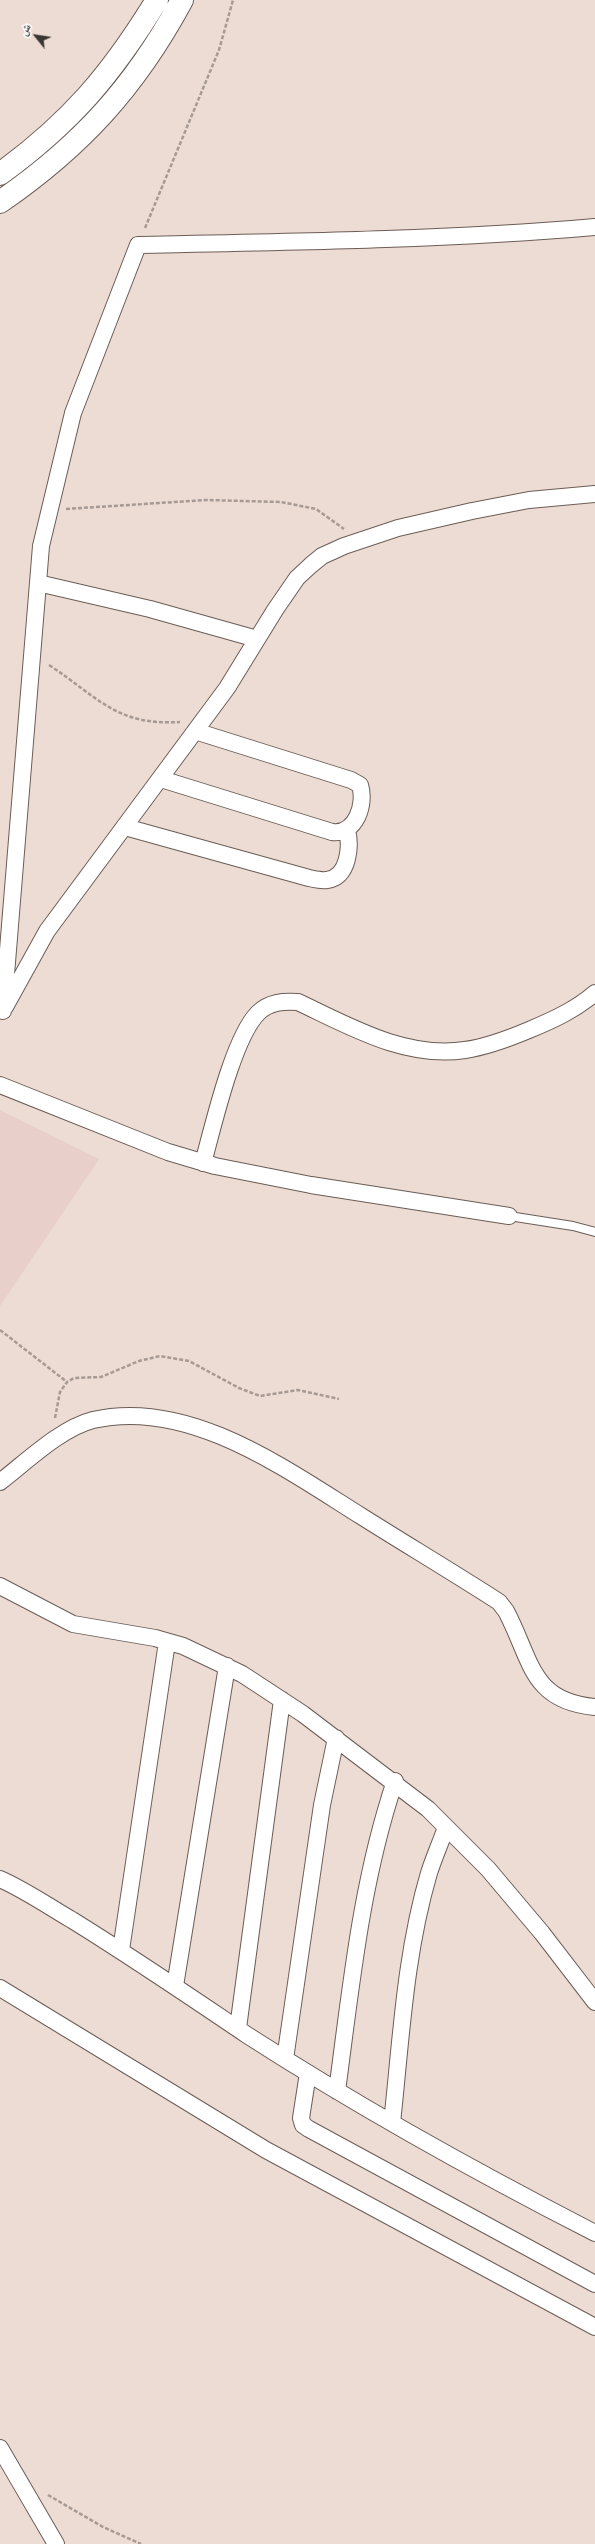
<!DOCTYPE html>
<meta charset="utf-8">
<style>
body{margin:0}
#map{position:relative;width:595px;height:2544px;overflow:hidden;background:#ecdcd4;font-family:Raleway,"Noto Naskh Arabic",sans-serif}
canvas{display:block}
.north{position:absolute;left:16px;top:16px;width:40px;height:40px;-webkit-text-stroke:3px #fff;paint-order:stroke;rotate:300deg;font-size:11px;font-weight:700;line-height:16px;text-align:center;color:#3c3633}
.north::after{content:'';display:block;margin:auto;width:14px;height:18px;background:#3c3633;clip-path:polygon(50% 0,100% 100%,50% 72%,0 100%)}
</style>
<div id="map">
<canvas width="595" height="2544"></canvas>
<div class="north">ش</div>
</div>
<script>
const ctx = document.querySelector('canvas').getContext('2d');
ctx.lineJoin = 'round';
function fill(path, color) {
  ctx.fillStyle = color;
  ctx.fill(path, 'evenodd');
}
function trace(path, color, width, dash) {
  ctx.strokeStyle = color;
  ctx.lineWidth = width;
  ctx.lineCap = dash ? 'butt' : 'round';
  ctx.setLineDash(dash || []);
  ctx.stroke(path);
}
fill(new Path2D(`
 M0,1110L99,1159L0,1306Z`), '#e9cfc9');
const service = new Path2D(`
 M509,1216L573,1226L595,1232`);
const minor = new Path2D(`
 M38,583L150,609L257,639
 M161,779L332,832C356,835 366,804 360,785L351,780L195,731
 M125,827L309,878C314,879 321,881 327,880C349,877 351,846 347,830
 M5,1007L47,931L227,688L275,610L297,578L311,565L322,556L344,546L398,528L472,511L529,500L595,494
 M3,1011L41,546L73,413L138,245C290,242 443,240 595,227
 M0,1085L168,1152L215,1166L311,1185L509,1216
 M203,1163C213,1127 233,1038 258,1013C269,1002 283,1001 298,1002C349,1026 405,1059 465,1050C486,1047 510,1038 529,1030C553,1020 575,1010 595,993
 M0,1482C26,1462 61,1428 93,1420C188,1398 284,1468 361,1516C407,1545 454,1573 499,1602L506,1611C532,1660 530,1701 595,1707
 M0,1586L73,1624L155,1638L183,1646L242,1674L303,1714L428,1809L488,1869L542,1933L595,2002
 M0,1879C25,1890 48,1906 72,1920C132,1957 189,1996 247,2035C359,2107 476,2172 595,2233
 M121,1950L167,1642
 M175,1986L227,1666
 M0,1988L266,2150L595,2327
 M238,2028L282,1700
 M285,2059L322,1805L336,1738
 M308,2073L301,2118L303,2125L309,2129L595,2284
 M337,2091C351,1987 361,1882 395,1781
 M392,2123C401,2040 405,1954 429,1873C434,1857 441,1842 446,1827
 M0,2448L56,2544`);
const trunk = new Path2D(`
 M0,174C71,122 111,75 157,0
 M0,202C81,146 135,87 182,0`);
trace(service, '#6b5d56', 10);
trace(minor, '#6b5d56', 18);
trace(trunk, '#6b5d56', 24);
trace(new Path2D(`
 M145,228L219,50L233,0
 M66,509L206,500L281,502L316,509L344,529
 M49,665C98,697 116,726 180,722
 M0,1330L67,1382
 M55,1418L60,1392L67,1382L74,1378L101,1377L139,1361L160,1356L189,1361L239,1388L260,1396L298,1390L339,1399
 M48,2495L103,2527L141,2544`), '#a79a94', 2.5, [4, 2]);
trace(service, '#fff', 8);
trace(minor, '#fff', 16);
trace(trunk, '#fff', 22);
</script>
